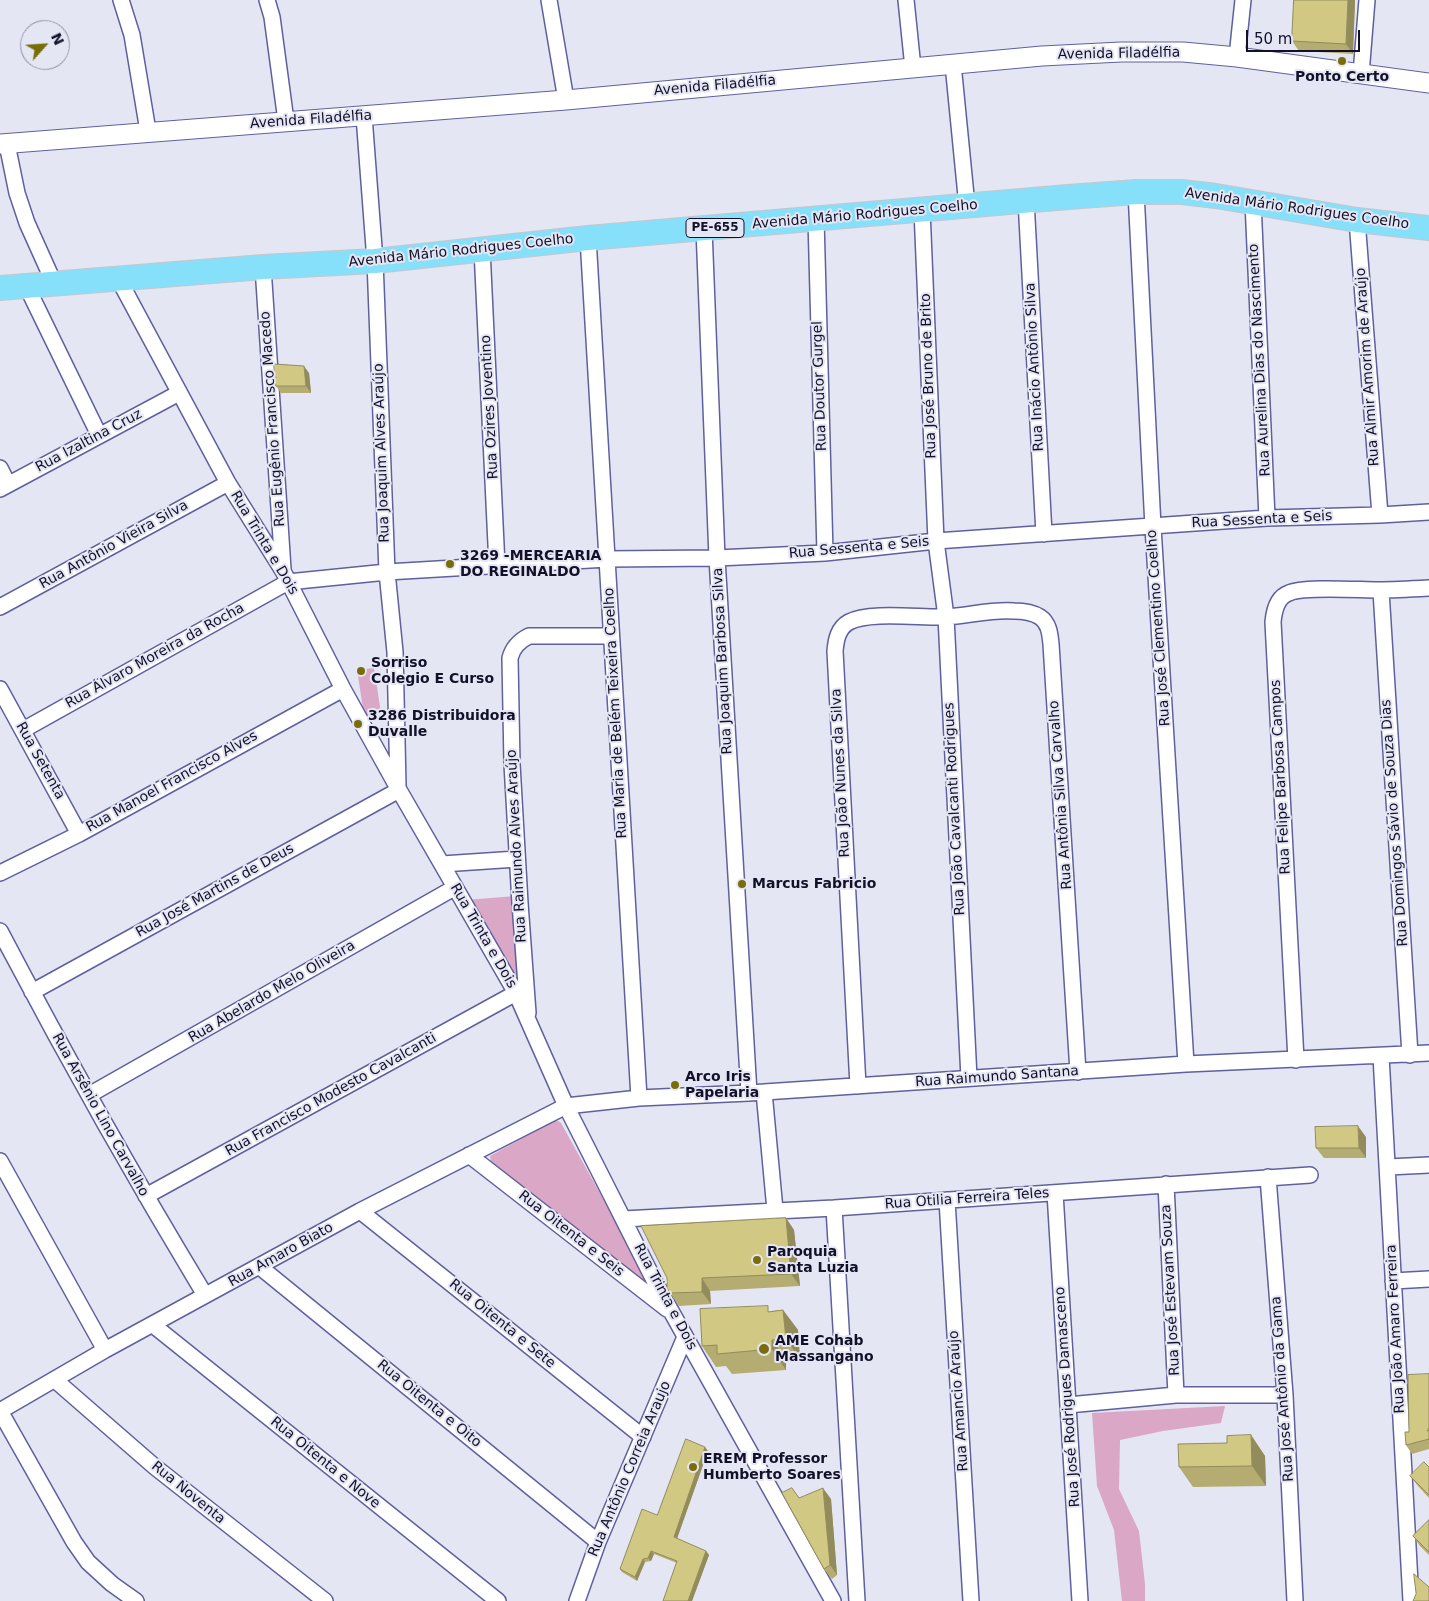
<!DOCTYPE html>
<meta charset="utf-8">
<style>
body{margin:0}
#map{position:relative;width:1429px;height:1601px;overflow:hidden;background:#e5e6f4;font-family:"DejaVu Sans",sans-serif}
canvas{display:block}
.north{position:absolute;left:20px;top:20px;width:50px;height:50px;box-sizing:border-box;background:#e5e6f4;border:1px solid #9191a3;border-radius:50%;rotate:64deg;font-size:14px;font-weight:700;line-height:20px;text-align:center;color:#121129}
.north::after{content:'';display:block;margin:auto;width:18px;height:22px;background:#786d09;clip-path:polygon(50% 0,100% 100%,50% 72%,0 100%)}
.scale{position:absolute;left:1246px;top:30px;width:114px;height:22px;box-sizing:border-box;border:2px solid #121129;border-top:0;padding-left:6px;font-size:15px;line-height:18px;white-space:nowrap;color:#121129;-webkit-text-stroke:4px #e5e6f4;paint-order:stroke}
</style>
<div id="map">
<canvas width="1429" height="1601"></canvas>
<div class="north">N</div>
<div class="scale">50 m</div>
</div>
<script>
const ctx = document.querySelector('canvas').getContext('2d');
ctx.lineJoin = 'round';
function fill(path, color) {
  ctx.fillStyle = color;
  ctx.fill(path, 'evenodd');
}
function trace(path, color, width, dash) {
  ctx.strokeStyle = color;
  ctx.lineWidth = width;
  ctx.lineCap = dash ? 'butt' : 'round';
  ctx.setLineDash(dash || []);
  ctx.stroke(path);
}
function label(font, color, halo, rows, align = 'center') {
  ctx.font = font + ' "DejaVu Sans",sans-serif';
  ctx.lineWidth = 4;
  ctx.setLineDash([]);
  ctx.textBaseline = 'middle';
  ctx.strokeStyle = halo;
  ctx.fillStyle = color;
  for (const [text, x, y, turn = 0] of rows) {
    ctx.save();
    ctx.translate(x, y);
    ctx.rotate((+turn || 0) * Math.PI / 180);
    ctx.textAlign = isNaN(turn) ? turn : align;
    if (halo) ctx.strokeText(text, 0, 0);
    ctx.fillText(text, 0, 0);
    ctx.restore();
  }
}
fill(new Path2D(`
 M374,668L381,713L364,715L357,670Z
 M515,896L522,994L466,900Z
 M554,1121H558L561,1123L648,1280L647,1284H643L491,1162L490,1156Z
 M1225,1406L1221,1423L1163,1431L1120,1440L1119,1489L1139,1531L1145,1584V1601H1122L1114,1530L1097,1486L1092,1413Z`), '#daa7c6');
const minor = new Path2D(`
 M121,0L132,35L148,131
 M267,0L272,17L286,121
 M549,0L566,100
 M906,0L913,68
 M1237,57L1243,0
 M953,64L967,206
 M1361,74L1367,0
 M364,116L375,261L387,572L395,652L398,786
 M7,144L17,193L27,223L54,283
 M1136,192L1153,527L1186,1064
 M1026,200L1044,534
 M1253,202L1267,518
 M922,210L936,541L946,617L969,1078
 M816,219L825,553
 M1357,220L1380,515
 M704,229L717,558L749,1093
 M588,238L639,1098
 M482,249L497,566
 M263,267L283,569
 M118,278L228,483L283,571L343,689L399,790L516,993L566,1106L657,1286L833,1601
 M26,285L99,435
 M0,468L8,484
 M0,489L179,393
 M1381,591L1410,1055
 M0,607L228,483
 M0,689L79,834
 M23,730L288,582L387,572L607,559L717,558L825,553L936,541L1267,518L1380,515L1429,512
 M442,864L517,859
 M0,873L79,834L343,689
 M0,931C65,1055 133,1176 205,1295
 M32,992L399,790
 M528,1013L520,903L512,764L510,658C513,647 519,641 529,636H611
 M1381,1056L1411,1601
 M1296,1060L1273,622C1274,611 1277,597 1289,593C1303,586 1359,590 1378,590C1395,590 1412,589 1429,588
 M858,1086L835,651C836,640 838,628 849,622C869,611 921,618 945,617C968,616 991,609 1014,611C1023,611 1032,612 1040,617C1049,623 1050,634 1051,644L1078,1072
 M764,1092L775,1210
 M89,1095L454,888
 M469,1155L667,1309
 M0,1161L105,1350
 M1388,1167L1429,1165
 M1268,1177L1285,1395L1295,1601
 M1166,1184L1176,1395
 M1055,1193L1080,1601
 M146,1196L516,993
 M947,1200L971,1601
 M834,1208L857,1601
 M360,1211L643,1437
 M623,1219L834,1208L1310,1175
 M260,1267L598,1542
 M1393,1281L1429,1279
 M153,1325L498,1601
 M55,1380L155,1467L325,1601
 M1068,1405L1176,1395H1285
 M0,1411L105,1350L360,1211L566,1106L639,1098L749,1093L1186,1064L1429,1053
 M0,1411L74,1542L88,1562L112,1584L136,1601
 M577,1601L598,1542L685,1337`);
const tertiary = new Path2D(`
 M0,144L566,100L1042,56L1121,52H1183L1237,57L1429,83`);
const primary = new Path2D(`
 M0,288L263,267L375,261L588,238L1068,197L1136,192H1182L1216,196L1357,220L1429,228`);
trace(minor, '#5f609d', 18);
trace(tertiary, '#5f609d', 21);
trace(primary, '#c6c6cc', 26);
trace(minor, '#fff', 15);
trace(tertiary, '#fff', 19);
trace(primary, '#87e0fa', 24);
fill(new Path2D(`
 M1294,0H1355L1353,54L1299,51L1292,41Z
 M309,373L311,393H281L276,386Z
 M1366,1137V1158H1324L1316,1148Z
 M786,1218L794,1230L800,1286L710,1291L711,1304L679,1306L670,1293Z
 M783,1310L798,1330L800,1359L786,1360V1370L732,1374L726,1366L716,1367L702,1346L772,1311Z
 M1429,1374V1449L1412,1454L1406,1445L1409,1432Z
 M1251,1435L1265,1456L1266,1486L1193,1487L1179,1467L1227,1443Z
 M708,1451L677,1539L706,1551L709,1555L692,1601H663L677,1563L654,1554L651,1561L645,1562L637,1581L622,1572L620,1569L657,1515Z
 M1429,1467V1498L1418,1486L1410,1476Z
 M792,1488L799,1498L831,1499L837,1575L832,1579L824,1569Z
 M1429,1520V1555L1420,1546L1413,1536Z`), '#b4ac71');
fill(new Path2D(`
 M1348,0H1355L1353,54L1346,44Z
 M304,366L309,373L311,393L306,386Z
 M1358,1126L1366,1137V1158L1359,1148Z
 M786,1218L794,1230L800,1286L791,1274Z
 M702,1278L710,1291L711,1304L702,1292Z
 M783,1310L798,1330L800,1359L786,1339Z
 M772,1340L786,1360V1370L772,1349Z
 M1251,1435L1265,1456L1266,1486L1252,1466Z
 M705,1447L708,1451L676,1541L674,1537Z
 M823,1488L831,1499L837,1575L830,1565Z
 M651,1551L654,1554L651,1561L648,1558Z
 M706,1551L709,1555L692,1601H688Z
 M643,1559L645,1562L637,1581L635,1577Z`), '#928c5c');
const building = new Path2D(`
 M1294,0H1348L1346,44L1292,41Z
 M274,364L304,366L306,386H276Z
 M1358,1126L1359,1148H1316L1315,1127Z
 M786,1218L791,1274L702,1278V1292L670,1293L667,1288V1278L641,1226Z
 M768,1306V1312L783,1310L786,1339L772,1340V1349L717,1354V1345L702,1346L700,1309Z
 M1429,1374V1428L1427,1431L1429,1430V1439L1406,1445L1405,1432H1409L1408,1375Z
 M1251,1435L1252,1466L1179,1467L1178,1444L1227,1443V1436Z
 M686,1439L705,1447L674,1537L706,1551L688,1601H663L677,1561L651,1551L648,1558L643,1559L635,1577L620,1569L642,1509L657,1515Z
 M1424,1462L1429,1467V1495L1410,1476Z
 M792,1488L799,1498L823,1488L830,1565L824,1569L782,1493Z
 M1429,1520V1552L1413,1536Z
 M1414,1574L1429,1587V1601H1413L1416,1594Z`);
fill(building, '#d1c883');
trace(building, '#928c5c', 1);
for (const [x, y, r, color] of [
 [1342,61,5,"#786d09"],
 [450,564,5,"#786d09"],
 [361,671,5,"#786d09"],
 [358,724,5,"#786d09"],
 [742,884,5,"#786d09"],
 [675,1085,5,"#786d09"],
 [757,1260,5,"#786d09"],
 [764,1349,6,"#786d09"],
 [693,1467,5,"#786d09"]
]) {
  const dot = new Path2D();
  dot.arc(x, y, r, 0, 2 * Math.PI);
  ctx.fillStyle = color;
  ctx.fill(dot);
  trace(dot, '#e5e6f4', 2);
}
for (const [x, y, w] of [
 [715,228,58]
]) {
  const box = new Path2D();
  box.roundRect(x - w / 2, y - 9.5, w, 19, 4);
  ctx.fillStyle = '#e5e6f4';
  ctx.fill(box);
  trace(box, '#121129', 1);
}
label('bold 12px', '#121129', null, [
 ["PE-655",715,228]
]);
label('14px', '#121129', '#e5e6f4', [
 ["Avenida Filadélfia",1119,54,-1],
 ["Avenida Filadélfia",715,86,-5],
 ["Avenida Filadélfia",311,120,-4],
 ["Avenida Mário Rodrigues Coelho",1297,209,8],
 ["Avenida Mário Rodrigues Coelho",865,215,-5],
 ["Avenida Mário Rodrigues Coelho",461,251,-6],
 ["Rua Aurelina Dias do Nascimento",1260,360,-93],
 ["Rua Inácio Antônio Silva",1035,367,-93],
 ["Rua Almir Amorim de Araújo",1368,367,-94],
 ["Rua José Bruno de Brito",929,376,-92],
 ["Rua Doutor Gurgel",820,386,-92],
 ["Rua Ozires Joventino",490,407,-93],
 ["Rua Eugênio Francisco Macedo",273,419,-94],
 ["Rua Izaltina Cruz",89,441,-28],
 ["Rua Joaquim Alves Araújo",382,453,-92],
 ["Rua Sessenta e Seis",1262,520,-3],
 ["Rua Trinta e Dois",264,543,59],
 ["Rua Antônio Vieira Silva",114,545,-29],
 ["Rua Sessenta e Seis",859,548,-5],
 ["Rua José Clementino Coelho",1159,628,-94],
 ["Rua Álvaro Moreira da Rocha",155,656,-29],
 ["Rua Joaquim Barbosa Silva",723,661,-93],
 ["Rua Maria de Belém Teixeira Coelho",616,713,-93],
 ["Rua Setenta",40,761,61],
 ["Rua João Nunes da Silva",841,773,-93],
 ["Rua Felipe Barbosa Campos",1281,777,-93],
 ["Rua Manoel Francisco Alves",172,782,-29],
 ["Rua Antônia Silva Carvalho",1061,795,-94],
 ["Rua João Cavalcanti Rodrigues",955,809,-93],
 ["Rua Domingos Sávio de Souza Dias",1395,823,-94],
 ["Rua Raimundo Alves Araújo",517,846,-93],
 ["Rua José Martins de Deus",215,891,-29],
 ["Rua Trinta e Dois",483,936,60],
 ["Rua Abelardo Melo Oliveira",272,992,-30],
 ["Rua Raimundo Santana",997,1077,-4],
 ["Rua Francisco Modesto Cavalcanti",331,1095,-29],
 ["Rua Arsênio Lino Carvalho",100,1115,61],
 ["Rua Otilia Ferreira Teles",967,1199,-4],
 ["Rua Oitenta e Seis",571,1234,38],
 ["Rua Amaro Biato",281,1255,-29],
 ["Rua José Estevam Souza",1171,1290,-93],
 ["Rua Trinta e Dois",665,1297,62],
 ["Rua Oitenta e Sete",502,1324,39],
 ["Rua João Amaro Ferreira",1396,1329,-93],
 ["Rua José Antônio da Gama",1283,1389,-94],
 ["Rua José Rodrigues Damasceno",1068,1397,-94],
 ["Rua Amancio Araújo",959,1401,-94],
 ["Rua Oitenta e Oito",429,1404,39],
 ["Rua Oitenta e Nove",325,1463,39],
 ["Rua Antônio Correia Araujo",630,1469,-67],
 ["Rua Noventa",188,1493,39]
]);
label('bold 14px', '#121129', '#e5e6f4', [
 ["Ponto Certo",1342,77,"center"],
 ["3269 -MERCEARIA",460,556],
 ["DO REGINALDO",460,572],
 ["Sorriso",371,663],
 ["Colegio E Curso",371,679],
 ["3286 Distribuidora",368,716],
 ["Duvalle",368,732],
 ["Marcus Fabricio",752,884],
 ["Arco Iris",685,1077],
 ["Papelaria",685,1093],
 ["Paroquia",767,1252],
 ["Santa Luzia",767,1268],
 ["AME Cohab",775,1341],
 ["Massangano",775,1357],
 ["EREM Professor",703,1459],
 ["Humberto Soares",703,1475]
], 'left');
</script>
